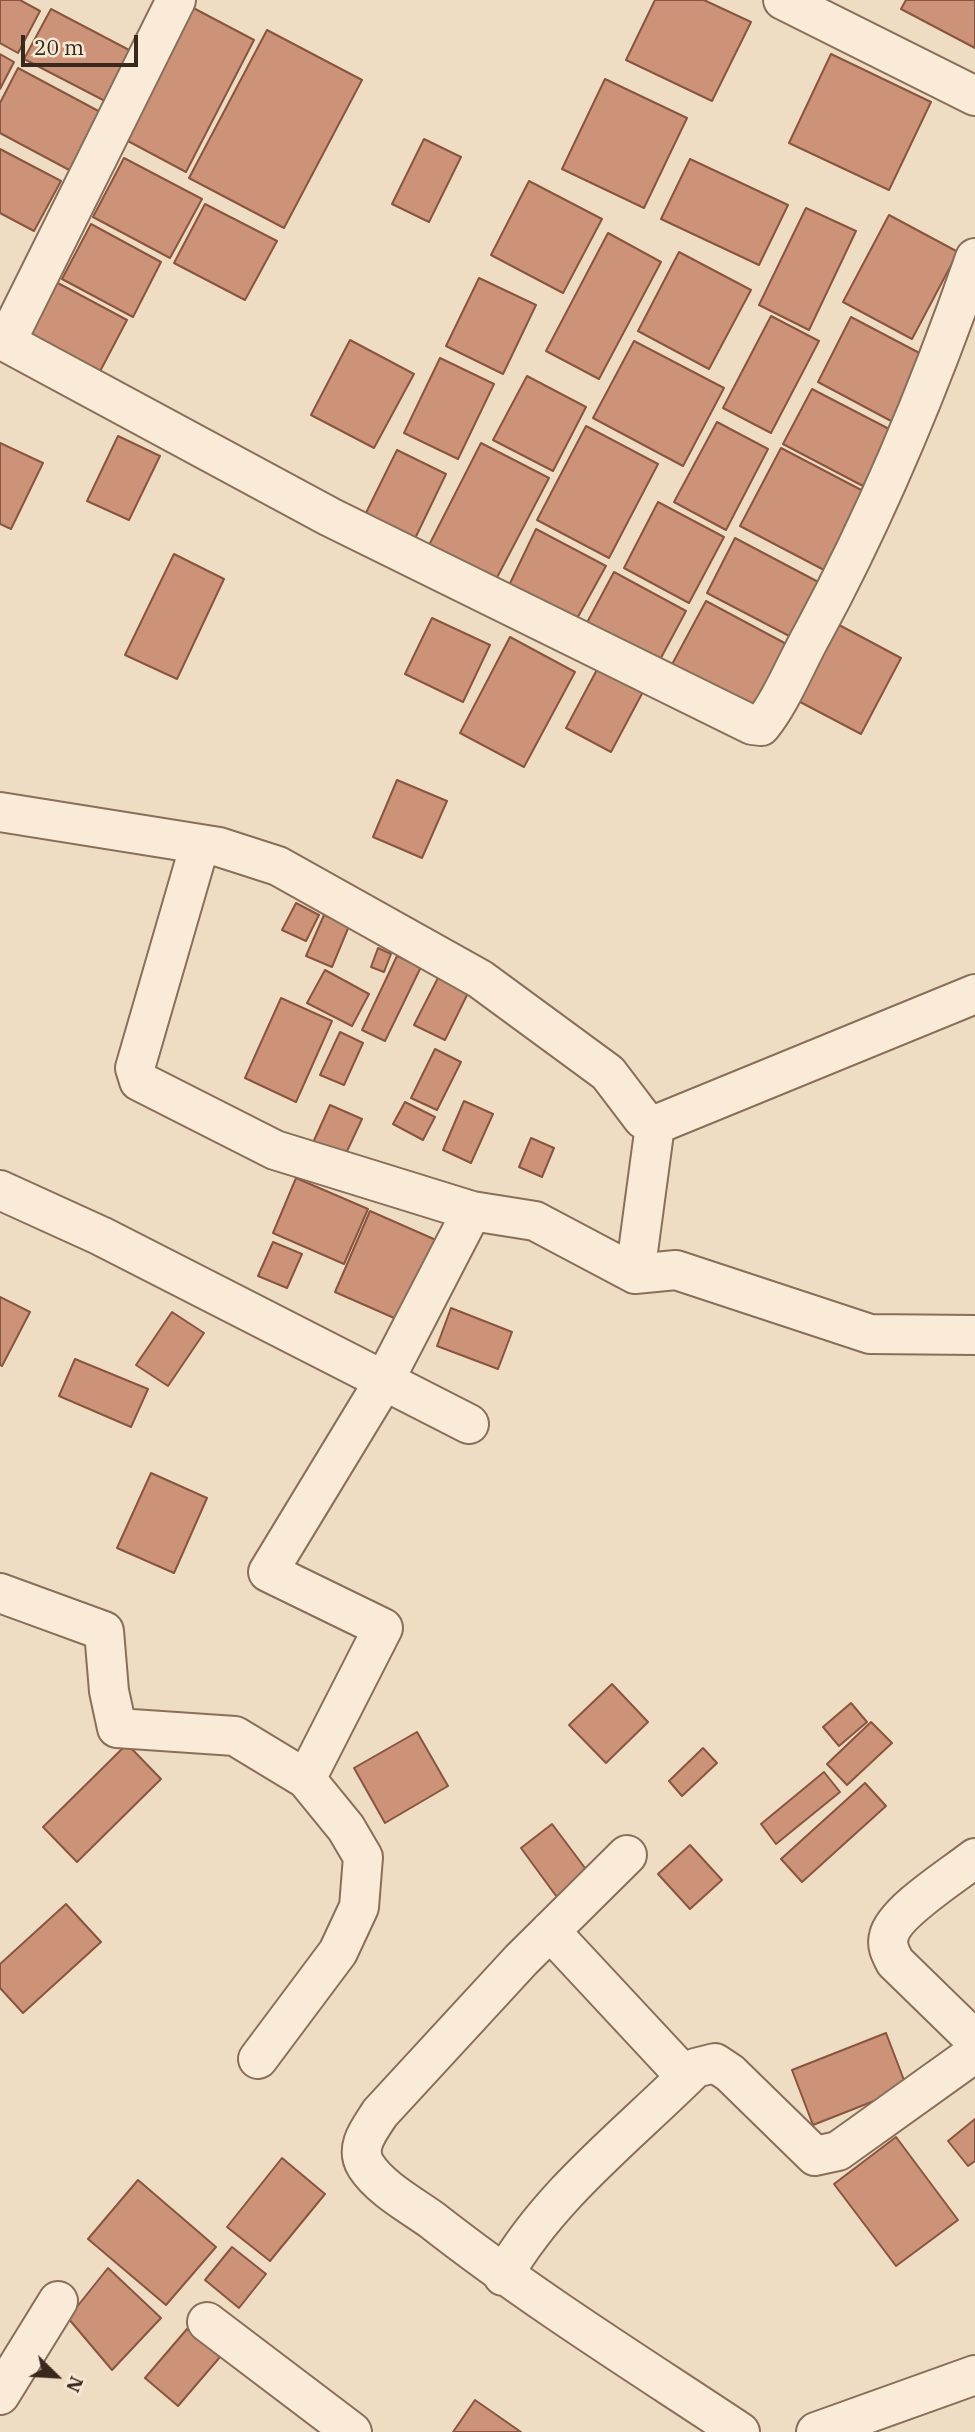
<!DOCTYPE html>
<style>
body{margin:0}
#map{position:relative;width:975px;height:2432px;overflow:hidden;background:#efddc3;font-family:"IBM Plex Serif",serif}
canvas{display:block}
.north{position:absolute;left:21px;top:2341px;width:70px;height:70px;-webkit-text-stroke:5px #f6e8d3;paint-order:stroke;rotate:114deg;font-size:19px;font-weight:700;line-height:28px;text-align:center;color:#39281e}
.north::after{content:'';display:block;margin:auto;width:24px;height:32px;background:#39281e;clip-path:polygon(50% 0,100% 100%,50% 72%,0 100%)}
.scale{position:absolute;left:21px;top:35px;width:117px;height:32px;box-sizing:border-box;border:4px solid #39281e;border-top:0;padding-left:9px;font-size:21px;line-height:24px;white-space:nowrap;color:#39281e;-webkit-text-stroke:5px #f6e8d3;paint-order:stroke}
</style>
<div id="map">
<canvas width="975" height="2432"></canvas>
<div class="north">N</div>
<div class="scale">20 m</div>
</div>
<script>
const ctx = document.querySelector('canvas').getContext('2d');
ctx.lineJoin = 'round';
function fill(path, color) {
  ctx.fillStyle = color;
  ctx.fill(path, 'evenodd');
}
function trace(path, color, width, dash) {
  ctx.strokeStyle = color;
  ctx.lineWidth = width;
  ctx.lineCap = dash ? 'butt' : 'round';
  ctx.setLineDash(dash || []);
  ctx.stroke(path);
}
const building = new Path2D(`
 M0,0H20L40,11L18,53L0,43Z
 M655,0H704L751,22L712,101L626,60Z
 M906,0H975V48L901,9Z
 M182,2L254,40L186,172L113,133Z
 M51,9L131,51L105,101L24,59Z
 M267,30L362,80L284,228L189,178Z
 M0,54L14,62L0,89Z
 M831,54L931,102L889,190L789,143Z
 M18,68L104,114L73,172L0,133V103Z
 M605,79L687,118L644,208L562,169Z
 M424,139L461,157L429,222L392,204Z
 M0,149L61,181L34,231L0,213Z
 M124,158L202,199L170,258L93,217Z
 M690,159L788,205L759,265L661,219Z
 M529,181L602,219L563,293L491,255Z
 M205,204L277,241L245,300L174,263Z
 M806,208L856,231L809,330L759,305Z
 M889,215L958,252L912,339L843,302Z
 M91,224L161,262L133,317L62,279Z
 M608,233L661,262L599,379L546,351Z
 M679,252L751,290L709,369L638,331Z
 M479,278L536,305L503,374L446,346Z
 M56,282L127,320L96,379L25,342Z
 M771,316L819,341L771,433L723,408Z
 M851,317L927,357L893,422L818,382Z
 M350,340L414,374L374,448L311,415Z
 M634,341L724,388L683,466L593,418Z
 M440,358L494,384L458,459L404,433Z
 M527,376L586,407L553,471L493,440Z
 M812,389L893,431L863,486L783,444Z
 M717,422L768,449L726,530L674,502Z
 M586,426L658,464L609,558L537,520Z
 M118,436L160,456L129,520L87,501Z
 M0,443L43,463L11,529L0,524Z
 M481,443L549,478L491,589L425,553Z
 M781,448L867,493L826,571L740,526Z
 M397,450L446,474L410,549L360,525Z
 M658,502L724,537L689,603L624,568Z
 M536,529L606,566L569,633L503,598Z
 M735,538L824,585L795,639L707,593Z
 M174,554L224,579L177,679L125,655Z
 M614,572L686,611L654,671L582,632Z
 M706,601L792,647L756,716L669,670Z
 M432,618L490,645L463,702L405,674Z
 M826,618L901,658L861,734L785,694Z
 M510,637L575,672L524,767L460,733Z
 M600,664L645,688L611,752L566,728Z
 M397,780L447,801L422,858L373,837Z
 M296,903L319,915L306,941L282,930Z
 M324,915L349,926L332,967L306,956Z
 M378,948L391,954L384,972L371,967Z
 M397,956L421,967L385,1041L362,1030Z
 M325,970L369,994L352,1026L307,1003Z
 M440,974L470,989L445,1040L414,1025Z
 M281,998L332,1021L296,1102L245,1078Z
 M340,1032L363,1043L344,1085L320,1075Z
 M435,1049L461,1062L437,1110L411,1098Z
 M464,1101L493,1114L471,1163L443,1150Z
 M405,1102L435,1117L423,1140L393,1124Z
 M330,1105L362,1119L342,1162L311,1147Z
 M531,1138L554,1148L542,1177L519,1167Z
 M296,1178L368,1209L344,1264L273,1233Z
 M370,1211L436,1240L401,1321L335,1292Z
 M273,1242L302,1254L287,1288L258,1276Z
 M0,1297L30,1312L2,1366L0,1365Z
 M451,1308L512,1332L498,1369L437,1346Z
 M172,1312L204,1333L168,1386L136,1365Z
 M75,1359L148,1389L131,1427L59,1396Z
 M151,1473L207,1498L174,1573L117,1548Z
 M612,1684L648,1722L606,1763L569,1725Z
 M851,1703L867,1722L839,1746L823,1727Z
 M871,1722L892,1743L847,1785L827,1764Z
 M417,1732L448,1786L385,1823L354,1768Z
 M127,1744L161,1779L77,1862L43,1827Z
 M703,1748L717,1763L682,1796L669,1781Z
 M824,1772L840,1792L776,1844L761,1824Z
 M865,1783L886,1806L802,1882L781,1859Z
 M552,1824L594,1880L562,1904L521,1848Z
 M690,1845L722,1880L690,1909L658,1874Z
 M66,1904L101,1942L23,2013L0,1988V1964Z
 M886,2033L907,2088L813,2125L792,2070Z
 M975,2119V2161L968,2166L948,2141Z
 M896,2137L958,2220L896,2266L834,2184Z
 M282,2158L325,2194L270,2261L227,2227Z
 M138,2180L216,2247L166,2305L88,2239Z
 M232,2247L266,2274L239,2308L205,2280Z
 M108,2268L161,2318L112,2370L68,2318Z
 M187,2329L220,2357L178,2406L145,2378Z
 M475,2400L521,2432H453Z`);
fill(building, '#cd9379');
trace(building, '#89553f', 2);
const minor = new Path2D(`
 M783,0L975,96
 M0,339L330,517L752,725L761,726C782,700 796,663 813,633C878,513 930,387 975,258
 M6,342L176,0
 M0,812L219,847L278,866L480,979L608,1073L643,1119L655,1125L975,994
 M200,844L135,1068L139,1081L275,1150L472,1211L535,1221L635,1274L676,1270L870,1334L975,1335
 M0,1190L101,1236L469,1424
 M635,1274L655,1125
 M0,1593L104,1631L109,1691L117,1728L235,1736L306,1779L346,1828L363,1857L359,1907L338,1952L258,2059
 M306,1779L383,1628L268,1572L384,1381L472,1211
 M627,1855L521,1960L380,2113C370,2129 354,2147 366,2166C380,2188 411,2205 432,2220C530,2297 636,2363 740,2432
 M975,1858C955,1874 894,1912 889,1936C886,1946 891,1954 895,1962L975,2040
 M550,1931L686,2077
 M503,2276C550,2194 629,2134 695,2068L715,2063L730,2073L815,2156L838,2151L975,2053
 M207,2322L352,2432
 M0,2395L58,2301
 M816,2432L975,2375`);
trace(minor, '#896e5a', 42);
trace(minor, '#f9ebd7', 38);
</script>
